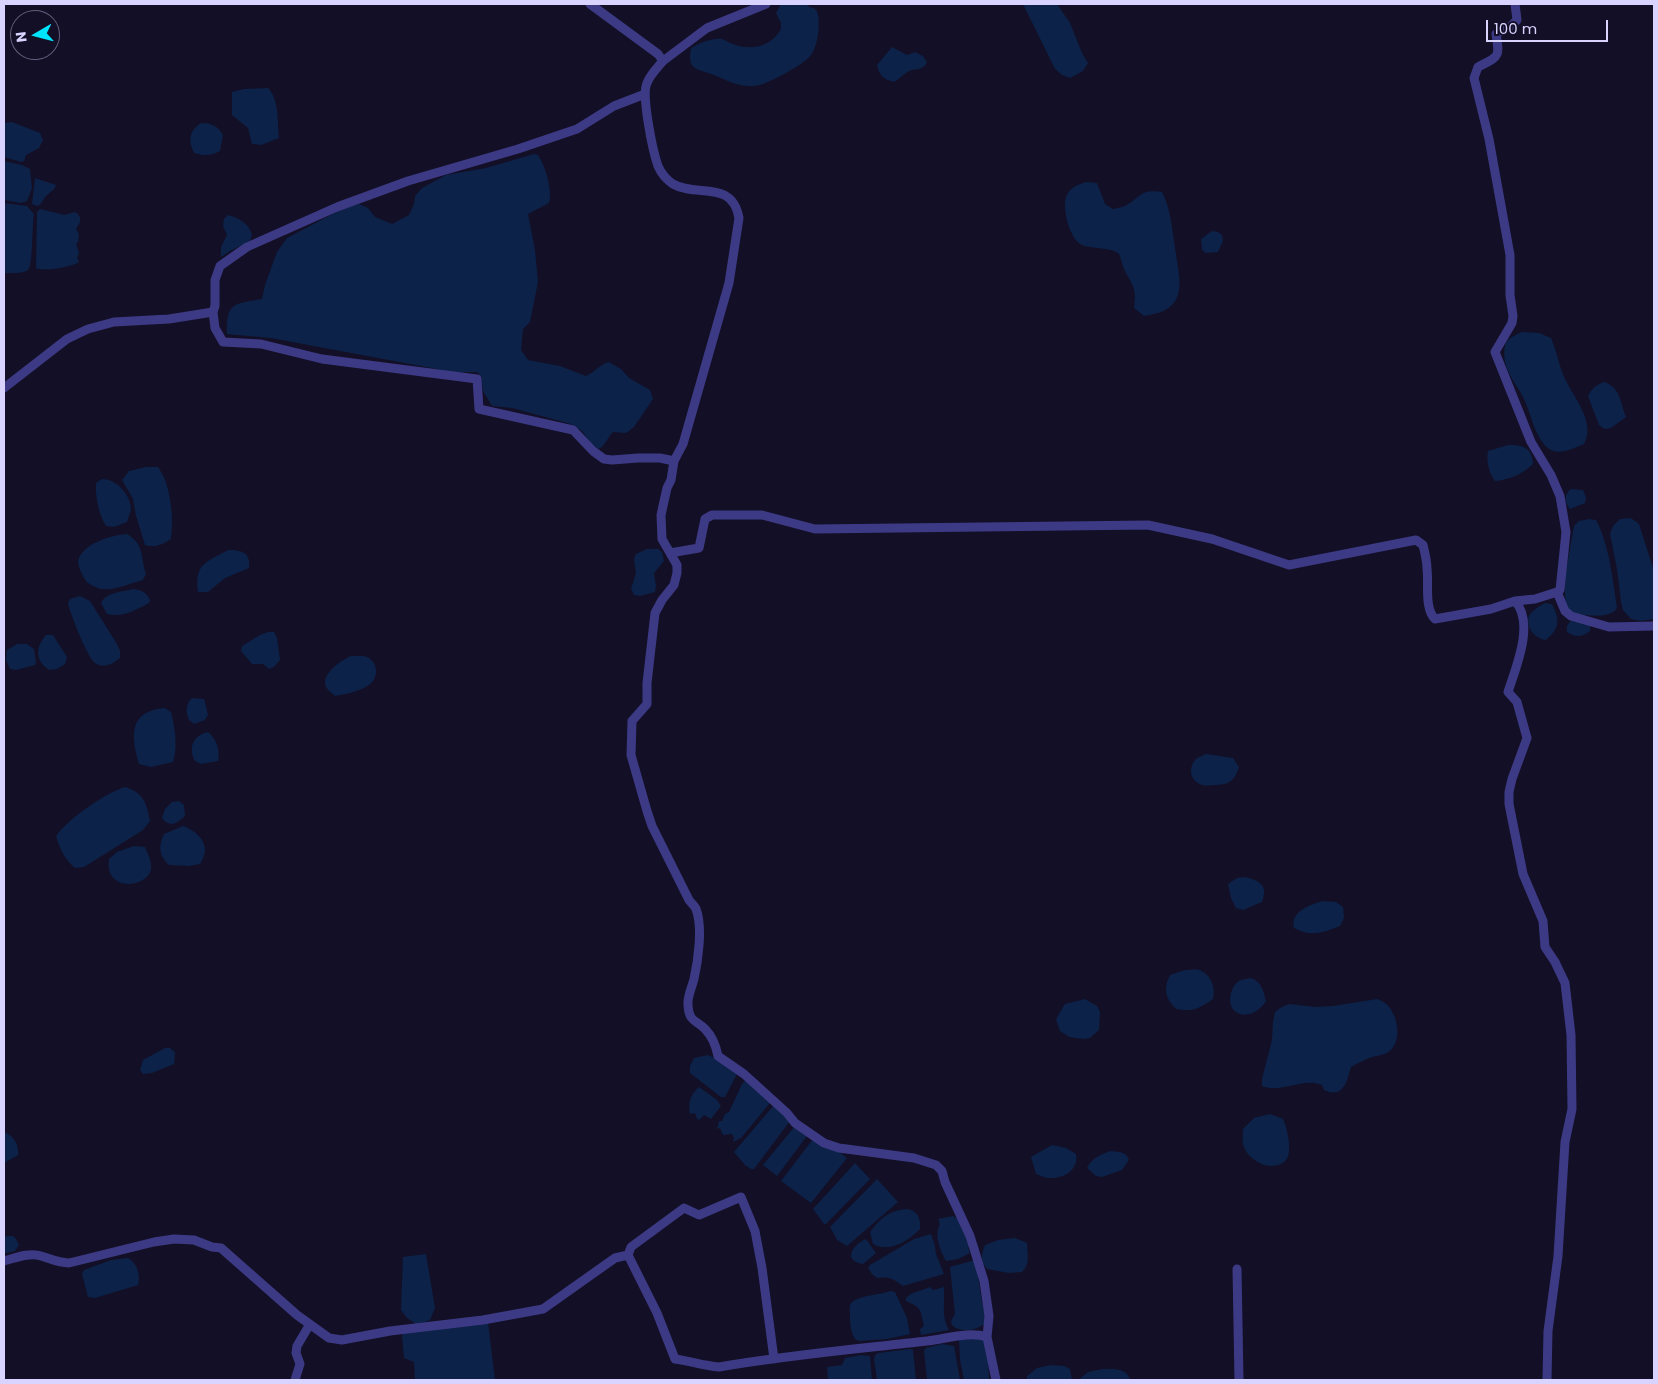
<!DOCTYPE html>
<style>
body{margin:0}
#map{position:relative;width:1658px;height:1384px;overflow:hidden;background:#130f26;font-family:Poppins,sans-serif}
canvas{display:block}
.frame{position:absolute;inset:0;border:5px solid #d9d4ff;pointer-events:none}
.north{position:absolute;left:10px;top:10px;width:50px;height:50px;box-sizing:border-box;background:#130f26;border:1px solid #625e7d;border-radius:50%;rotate:262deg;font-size:14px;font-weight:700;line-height:20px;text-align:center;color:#d9d4ff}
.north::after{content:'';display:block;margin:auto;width:18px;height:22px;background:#00e5ff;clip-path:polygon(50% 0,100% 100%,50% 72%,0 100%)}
.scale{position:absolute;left:1486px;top:20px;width:122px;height:22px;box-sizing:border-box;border:2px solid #d9d4ff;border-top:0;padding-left:6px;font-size:15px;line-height:18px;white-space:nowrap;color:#d9d4ff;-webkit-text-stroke:4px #130f26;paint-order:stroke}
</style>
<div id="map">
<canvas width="1658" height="1384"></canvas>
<div class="frame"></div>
<div class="north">N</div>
<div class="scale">100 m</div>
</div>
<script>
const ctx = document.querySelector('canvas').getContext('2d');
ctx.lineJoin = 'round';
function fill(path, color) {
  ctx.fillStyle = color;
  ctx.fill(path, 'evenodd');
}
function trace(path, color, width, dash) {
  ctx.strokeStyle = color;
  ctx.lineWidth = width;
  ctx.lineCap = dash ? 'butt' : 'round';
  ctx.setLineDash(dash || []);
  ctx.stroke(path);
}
fill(new Path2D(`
 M781,4H807L809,7L814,8L817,11C821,22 818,46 811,55C805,64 765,86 754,86C739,87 728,81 714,75C696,68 687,71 691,48C700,43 712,38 722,39C725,40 729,43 733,44C751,51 771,47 781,29V23L776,13Z
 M1023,4H1057L1070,23L1082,53L1088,63L1083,71L1070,78L1062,75L1055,69Z
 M892,47L907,55L915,52L923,56L927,62C923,71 917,68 909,71C904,74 899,79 894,82C883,79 880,76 877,65Z
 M268,88C280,101 277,121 279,138L261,145L252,144L248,128L232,115V92L244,89Z
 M12,122L40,133L43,140L39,148L26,155L24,161L21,162L4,157V126L5,123Z
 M201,123C212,123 218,126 223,135L220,151C211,156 204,156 194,153C188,140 189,131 201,123Z
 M534,154L538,155C545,165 553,191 549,203L528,214L535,250L538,282L530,322L523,329L521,350L528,360L560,366L586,376C595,372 600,364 609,362L621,369L629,378L650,390L653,399L634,427L626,433L613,432C608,437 605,446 599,449L592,445L582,431L571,424L512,408L492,406L483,391L481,376L477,372H453L271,338L227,334C226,302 234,304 262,299L265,285L277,252L287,238L342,209L359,204L368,208L375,217L392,224L409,215L414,204L415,196L422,188L446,175L486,168Z
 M4,161L22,165L30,169L32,188L27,201L21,203L4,200Z
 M35,178L56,185L54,189L45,197L40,205L37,206L32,204Z
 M1087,182L1097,183L1105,204L1113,209C1117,208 1122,207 1125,206C1142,197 1139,189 1162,192C1171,209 1172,229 1175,248C1180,282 1190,310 1144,316L1134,308C1137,286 1132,286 1124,269C1122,265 1121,258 1119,254C1112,247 1091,249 1082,245C1070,240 1062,209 1066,197C1069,188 1078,184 1087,182Z
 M4,203L27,206L34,214C32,224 33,266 28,270C23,274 10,273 4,273Z
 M40,209L65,215L74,212L77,213L80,217V222L76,229L79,234L78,242L76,244L79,253L77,258L79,262C72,267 45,272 36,268L37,212Z
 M228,215C239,218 249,223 252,235L250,241L230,251L221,257V247L227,235L223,226L224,219Z
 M1212,231L1218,232L1222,235L1223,241L1218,252L1206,253L1202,250L1201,239Z
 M1522,332L1539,333L1551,338C1557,352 1559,366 1565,379C1574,398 1596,422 1584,444C1574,448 1561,455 1551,450C1536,442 1531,414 1524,399C1520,390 1513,382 1509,373C1505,365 1503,354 1505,346C1506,339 1515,335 1522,332Z
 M1605,382C1621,389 1620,402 1626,417L1611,428L1604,429L1599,425L1588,396C1592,388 1597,384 1605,382Z
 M1508,445C1523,445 1532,447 1533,464C1523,474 1509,480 1495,481C1489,473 1486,461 1488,451Z
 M146,467H158C171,484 174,519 171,539C162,545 155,548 145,545L136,516L133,499L122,480L129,471Z
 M102,479C117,479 131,495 131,510C130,514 128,518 127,522L114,527L106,526C99,515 95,497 96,483Z
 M1571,489L1583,490L1586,497L1585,503L1570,509C1564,503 1564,494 1571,489Z
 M1631,518L1639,524L1654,571V619L1641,621L1631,619L1623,610L1621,602L1617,569L1610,534L1613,526L1620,519Z
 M1589,519L1596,520C1609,543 1613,581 1617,607L1615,611C1606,617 1596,616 1585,615C1581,614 1574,615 1571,612C1557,603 1572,541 1574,526L1579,521Z
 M127,534C145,545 140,556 146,574L143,580C131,583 114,591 101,589C93,587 86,583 83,576C81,572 78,566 78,561C82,543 113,535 127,534Z
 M647,549H658L662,552L664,561L654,573L656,586L655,592L640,596L634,595L631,589L636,573L634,559L636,554Z
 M228,550C241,550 251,552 249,568L225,578L208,592H198C194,563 207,562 228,550Z
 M133,589C142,590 146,592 150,600L149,603C136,610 122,618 107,614L101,603C106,592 122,592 133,589Z
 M80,596L90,601L117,644L120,651V658C113,664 103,669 95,663C87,657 71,615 68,604L70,599Z
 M1545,603L1552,604C1560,620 1560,628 1546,640C1536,639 1525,628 1529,616C1531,611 1540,606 1545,603Z
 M1571,620L1590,625V631C1582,637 1576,638 1567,632V626Z
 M268,632H274L277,638L280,660L274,667L269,669L263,664H252L241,651L242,646L260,635Z
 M46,635H53L67,657L65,664L57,669L49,670C35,660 35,648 46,635Z
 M17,644H27L34,649L36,663L35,665L16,670L10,669L6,660L7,650Z
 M351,656C356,656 363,655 367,657C376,661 379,673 373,681C365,691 346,694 335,696C331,692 325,689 325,683C325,671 342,660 351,656Z
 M192,698L204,699L208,715L205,720L194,724L189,720C185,711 186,704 192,698Z
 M165,708L171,712C175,728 178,746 173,762L151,767L139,764C131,736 128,711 165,708Z
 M208,732C217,740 220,749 218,761L201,764L195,761C188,748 193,735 208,732Z
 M1206,754L1233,758L1239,767C1234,782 1229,785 1213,785C1208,786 1202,786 1198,783C1189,778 1189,766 1196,759C1198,757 1203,756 1206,754Z
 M125,787C143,792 147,803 150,821L143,830L84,867L75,868C65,860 60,849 56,836C68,819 105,793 125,787Z
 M179,801L184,805L185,816C176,824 170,828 162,818L165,809L172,802Z
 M183,826C194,830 206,839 205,852C204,856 202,861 200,864L189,866L169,865C159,856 158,846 164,834Z
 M134,846L145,847C148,854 152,862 151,869C148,888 104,893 109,859L117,852Z
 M1245,877C1261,881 1268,886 1262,902L1243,910L1236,908L1231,898L1228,884L1237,878Z
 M1323,901L1336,902L1343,907L1344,918L1340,926C1323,933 1310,937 1294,928C1290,911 1310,905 1323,901Z
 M1185,970C1189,970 1195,969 1199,970C1211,974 1216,988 1213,999C1198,1009 1194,1012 1176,1009C1165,998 1163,989 1170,975Z
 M1251,978C1262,982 1263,990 1266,1001C1260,1011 1247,1019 1236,1012C1226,1006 1230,986 1239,981C1242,979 1248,979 1251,978Z
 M1085,999L1097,1006L1100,1012L1099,1030L1090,1038L1083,1039L1069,1037L1060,1031L1056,1019L1065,1004Z
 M1377,999C1388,1003 1391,1008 1395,1018C1399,1029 1399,1046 1387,1053C1382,1055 1376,1056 1372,1057C1364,1060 1358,1063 1351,1067C1347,1082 1343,1099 1324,1090L1322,1085C1303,1077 1281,1094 1262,1086V1079L1272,1040L1273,1022L1275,1012L1280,1008L1289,1004L1316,1007L1333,1006Z
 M165,1048H170L175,1052L174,1064L152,1073L143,1074L140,1070L143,1060Z
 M708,1055L725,1063L738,1072L725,1097H721L690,1073V1066L694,1058Z
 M745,1081H747L770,1103L741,1138L733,1142L734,1138L732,1134L723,1135L720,1128L717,1129L719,1121H722L725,1114L729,1112L742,1084Z
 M699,1087L717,1100L721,1106L711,1119L704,1115L699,1120L697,1119L695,1113L690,1114C688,1102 690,1095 699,1087Z
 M774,1105L790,1121L754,1169H751L745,1165L734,1152Z
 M1270,1114L1283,1119C1287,1127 1293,1152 1286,1160C1273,1174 1247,1161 1243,1144C1242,1139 1243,1134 1243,1129L1254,1118Z
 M795,1126L807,1136L777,1176L763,1165Z
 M4,1132C14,1136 19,1144 18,1155L4,1163Z
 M813,1139L838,1151L847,1158L811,1203L781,1181Z
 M1052,1145L1066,1148L1076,1154C1079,1171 1063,1179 1048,1178C1044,1178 1040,1175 1036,1174L1031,1157Z
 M1110,1151C1118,1152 1126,1151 1129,1160L1122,1170L1102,1177L1096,1176L1087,1168C1092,1158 1100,1155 1110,1151Z
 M855,1163L870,1179L826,1224H824L813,1209Z
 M877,1179L898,1202L847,1246L837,1240L830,1227Z
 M906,1209C918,1210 921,1219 920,1229C908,1241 890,1253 873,1244L870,1232C881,1218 888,1211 906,1209Z
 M953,1216L958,1219L970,1246L968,1248L970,1253L958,1259L946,1261C940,1250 934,1235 940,1224L938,1219Z
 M931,1234L935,1246L936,1254L944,1274L903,1286C894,1279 889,1276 877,1278L872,1274L868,1268L870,1265L914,1239Z
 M7,1236H13L16,1239L19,1245L15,1251L6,1253L4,1251V1238Z
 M1015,1238L1027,1243C1027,1255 1031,1263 1022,1272L1009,1273L987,1269C980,1261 981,1255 985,1245L998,1240Z
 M866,1239L876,1253L863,1264C842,1261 853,1244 866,1239Z
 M426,1254L435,1308L430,1320L417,1325L406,1317L401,1310L403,1257Z
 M128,1258C137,1262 141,1276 138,1285L95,1298L88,1297L82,1274L84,1270L111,1260Z
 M975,1260C980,1281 980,1301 987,1321C981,1330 960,1334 952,1325L951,1321L955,1314L950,1267Z
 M930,1287L933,1290L944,1287C945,1302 941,1317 949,1330L921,1335L920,1329L924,1326C920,1309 922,1308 906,1301V1298C912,1291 922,1291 930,1287Z
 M890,1291L895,1292L907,1318L910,1334L887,1339L859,1341L855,1339C851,1332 850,1325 850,1316C850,1313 849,1308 850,1305C854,1295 882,1295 890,1291Z
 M488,1322L495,1380H415L414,1362L404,1358L402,1336L403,1332Z
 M983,1338L988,1353L989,1380H964L960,1360L959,1339Z
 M942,1344L954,1346L960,1380H927L924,1351L926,1348Z
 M910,1349L913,1350L916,1380H877L874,1359L875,1355L878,1353Z
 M861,1355L870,1356L872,1380H828L827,1367L842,1365L845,1358Z
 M1051,1365L1064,1366L1070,1369L1072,1380H1027V1376L1037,1368Z
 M1102,1369C1112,1369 1127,1367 1130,1380H1078L1088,1372Z`), '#0c2248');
trace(new Path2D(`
 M590,4L658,54L663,61C658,67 650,75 647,83C641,95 653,152 658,166C661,173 667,180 673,184C697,198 732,179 739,218L729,283L683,444L674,461L671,480L667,488L661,515L662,539L677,565V573L674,585L662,600L655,613L647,683V704L632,721L631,755L647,811L652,826L689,900C691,903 695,906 696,909C703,927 698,961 694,979C692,987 687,997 688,1005C689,1023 697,1020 705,1029C713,1037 716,1046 718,1056L744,1074L787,1113L795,1123L824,1143L839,1148L914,1158L936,1165L942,1171L945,1182L970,1236L984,1281L989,1316L987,1337
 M663,61L707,28L766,4
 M645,94L614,106L577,129L518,149L408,181L337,207L247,247L220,266L215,280V306L213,312L215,328L223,342L261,344L322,359L477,379L479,409L573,430L593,451L604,459L612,460L638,458H660L674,461
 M4,388L67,339L88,329L114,322L169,319L213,312
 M670,553L699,548L705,519L712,515H762L815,529L1148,525L1212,539L1289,565L1416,540L1423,545C1425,553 1427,561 1427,569C1429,584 1424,608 1435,619L1491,609L1515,601C1535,623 1516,667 1508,692L1517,702L1527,738L1512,779L1509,792V804L1523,874L1543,921L1545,947L1555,962L1565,983L1571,1035L1572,1109L1565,1142L1558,1256L1548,1331L1547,1380
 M1557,592L1565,611L1571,616L1609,627L1654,626
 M1515,601L1535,599L1557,592L1560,590L1566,532L1560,496L1551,475L1531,442L1495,352L1512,323L1513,316L1510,295V255L1489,139L1474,78L1478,67C1499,56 1500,58 1496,34L1510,27L1517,20L1515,4
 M628,1255L631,1247L684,1208L699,1215L741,1197L755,1231L762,1268L774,1359
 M4,1261C15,1258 30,1252 41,1256C51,1259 58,1263 69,1263L154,1242L174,1239L194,1240L212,1247L221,1248L297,1315L329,1338L342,1340L390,1331L483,1320L543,1309L615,1258L628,1255L657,1313L675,1359C690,1361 704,1366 719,1367C788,1355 857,1349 927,1341C946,1339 969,1331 987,1337L996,1380
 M1237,1269L1239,1380
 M295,1380L300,1364L296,1353L297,1346L310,1324`), '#3d3a85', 9);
</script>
